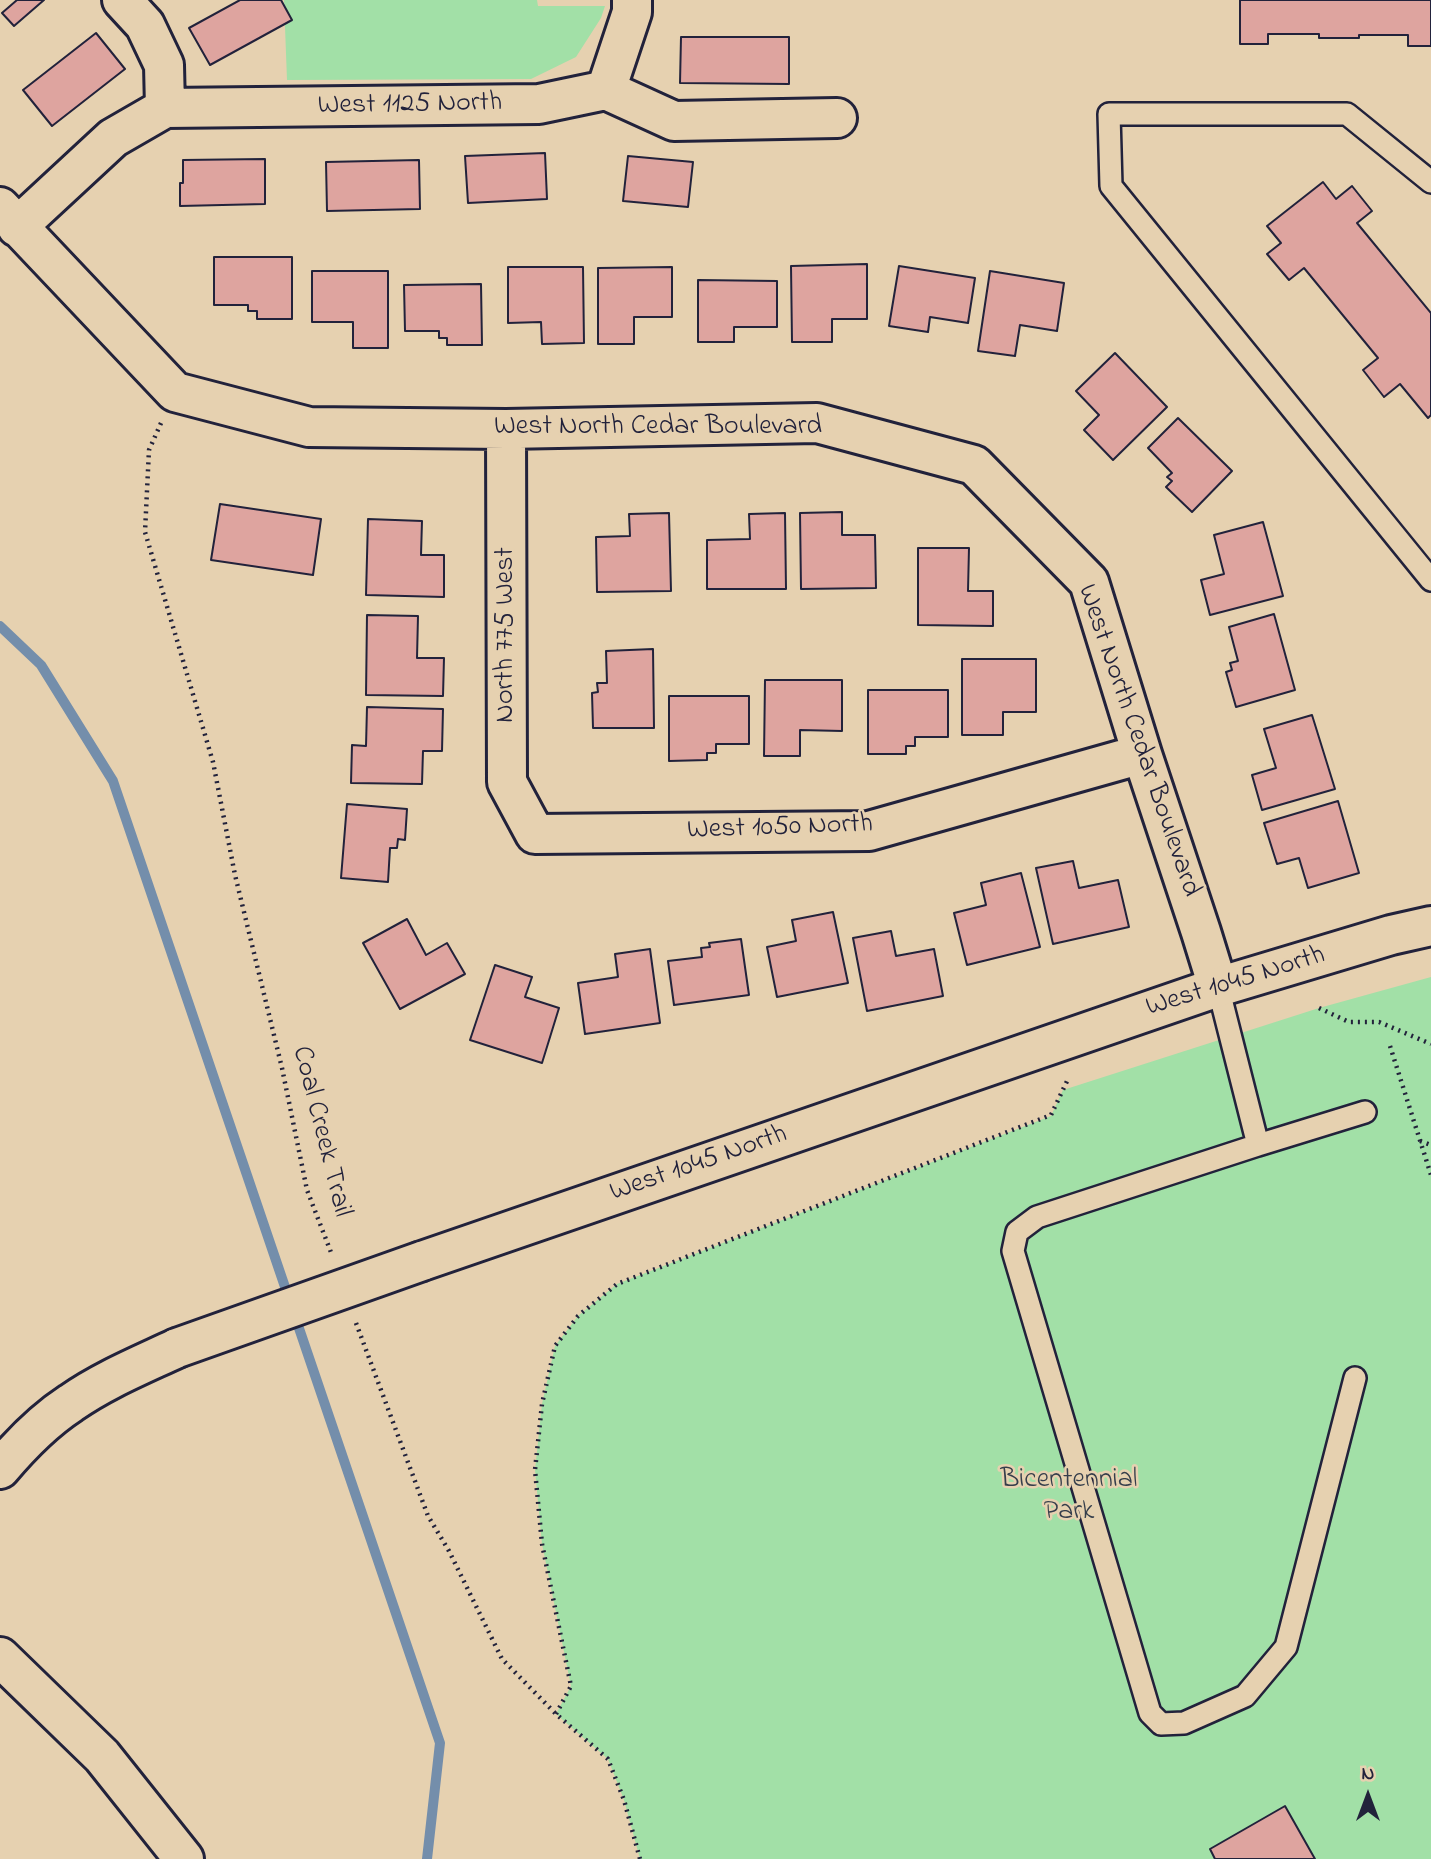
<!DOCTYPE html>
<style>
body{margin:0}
#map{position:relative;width:1431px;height:1859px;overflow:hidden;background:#e6d1b0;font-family:"Indie Flower",sans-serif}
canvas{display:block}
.north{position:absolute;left:1333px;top:1761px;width:70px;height:70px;-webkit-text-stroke:5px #e6d1b0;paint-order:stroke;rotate:0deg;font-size:19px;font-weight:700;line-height:28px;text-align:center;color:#22223b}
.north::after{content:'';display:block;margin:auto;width:24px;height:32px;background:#22223b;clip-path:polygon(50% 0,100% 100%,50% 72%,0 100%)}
</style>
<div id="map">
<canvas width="1431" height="1859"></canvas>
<div class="north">N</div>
</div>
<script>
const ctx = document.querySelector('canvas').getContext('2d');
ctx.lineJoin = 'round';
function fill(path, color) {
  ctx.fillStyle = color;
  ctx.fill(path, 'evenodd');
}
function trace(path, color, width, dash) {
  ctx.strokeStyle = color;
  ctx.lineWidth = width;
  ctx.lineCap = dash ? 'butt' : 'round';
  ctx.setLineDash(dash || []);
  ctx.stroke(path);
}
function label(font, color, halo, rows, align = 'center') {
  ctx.font = font + ' "Indie Flower",sans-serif';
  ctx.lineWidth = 5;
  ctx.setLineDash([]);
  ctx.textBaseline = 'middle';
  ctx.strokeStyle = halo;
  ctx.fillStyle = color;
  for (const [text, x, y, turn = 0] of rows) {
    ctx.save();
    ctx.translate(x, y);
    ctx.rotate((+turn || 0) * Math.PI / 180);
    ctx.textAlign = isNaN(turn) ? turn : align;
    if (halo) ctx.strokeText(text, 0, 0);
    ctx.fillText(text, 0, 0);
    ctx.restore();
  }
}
fill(new Path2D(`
 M284,0H537L538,6H605L601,18L576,57L531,79L287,80Z
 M1431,977V1859H640L624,1800L608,1759L556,1714L571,1686L542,1544L535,1470L542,1404L555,1346L578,1316L617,1284L1051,1116L1063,1090L1319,1008Z`), '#a2e0a7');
trace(new Path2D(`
 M0,626L41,665L113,781L440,1743L427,1859`), '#748eab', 10);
const building = new Path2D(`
 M17,0H44L14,26L2,13Z
 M240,0H281L292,20L210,65L189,28Z
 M1240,0H1431V46H1408V35H1359V38H1319V34H1268V44H1240Z
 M96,33L125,69L52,126L23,90Z
 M681,37H789V84L680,83Z
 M545,153L547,199L468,203L465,156Z
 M628,156L693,162L688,207L623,201Z
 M265,159V204L180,206V183H183V160Z
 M419,160L420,209L327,211L326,162Z
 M1323,182L1336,199L1352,186L1372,211L1357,223L1431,313V415L1428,418L1400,384L1384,397L1363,370L1378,358L1304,268L1289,280L1267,254L1281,243L1267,226Z
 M214,257H292V319H257V311H248V305H214Z
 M867,264V319H832V342H792L791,266Z
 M899,266L975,278L968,323L930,317L928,332L889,326Z
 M508,267H583L584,343L542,344L541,322L508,323Z
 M672,267V317H634V344H598V268Z
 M312,271H388V348H353V322H312Z
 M990,271L1064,283L1057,331L1020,325L1015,356L978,351Z
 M698,280L777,281V327H734V342H698Z
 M481,284L482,345H447V338H439V331H405L404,285Z
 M1115,353L1167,407L1113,460L1084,430L1099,415L1076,391Z
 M1178,418L1232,471L1192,512L1166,487L1172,481L1167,477L1172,473L1148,448Z
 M220,504L321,519L313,575L211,560Z
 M842,512V535H875L876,588L801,589L800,513Z
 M669,513L671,591L597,592L596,537L630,536L629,514Z
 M785,513L786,589H707V540L750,539L749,514Z
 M368,519L422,521L421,555H444V597L366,595Z
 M1263,522L1283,596L1210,615L1201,580L1224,574L1214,535Z
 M918,548H969L968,591H993V626L918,625Z
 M1274,614L1295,690L1236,707L1226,672L1232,670L1230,663L1238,661L1229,627Z
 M367,615L418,616L417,658H444L443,696L366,695Z
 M653,649L654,728H593L592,693L598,692L597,683H607L606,651Z
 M962,659H1036V712H1003V735H962Z
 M765,680H842V731L800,730V756H764Z
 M868,690H948V737H915V746H906V754H868Z
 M669,696H749V744H716V753H707V760L669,761Z
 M367,707L443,709L442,751H423L422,784L351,783L352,745L366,746Z
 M1312,715L1335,789L1262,810L1252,775L1276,768L1264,729Z
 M1338,801L1359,873L1308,888L1299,858L1277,864L1264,823Z
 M347,804L407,809L405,840L398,839L397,848H390L388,882L341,878Z
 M1073,861L1079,888L1118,880L1129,927L1053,944L1036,868Z
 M1021,873L1040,947L967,965L954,913L986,905L981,883Z
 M833,912L848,983L777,997L767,947L796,941L792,920Z
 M407,919L426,955L447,943L465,974L400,1009L363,943Z
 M891,931L896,956L934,949L943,996L867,1011L853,938Z
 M741,939L749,995L674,1005L668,961L702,957L701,948L710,947L709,943Z
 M650,949L660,1023L585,1034L578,983L618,977L615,954Z
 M495,965L532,977L525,997L559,1008L542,1063L470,1040Z
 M1285,1806L1315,1859H1215L1210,1849Z`);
fill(building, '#dea49f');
trace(building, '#22223b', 2);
const service = new Path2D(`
 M1431,182L1347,114H1109L1111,186L1431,580
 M1218,987L1258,1145L1037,1217L1017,1232L1013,1251L1150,1713L1161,1724L1184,1723L1245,1696L1286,1647L1355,1378
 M1258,1145L1365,1112`);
const minor = new Path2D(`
 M122,0L145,25L164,65L165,108
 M606,90L632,12V0
 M0,207L175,392L309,427L506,429L817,423L974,465L1089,582L1142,754L1201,932L1218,987
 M17,227L113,138L165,108L539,104L606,90L674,121L837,118
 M506,429L507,782L535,834L869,831L1142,754`);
const secondary = new Path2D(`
 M422,1261L1218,987L1391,935L1431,926
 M0,1469C21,1444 45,1420 71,1403C104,1380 141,1365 177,1348
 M0,1657L102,1756L184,1859`);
trace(service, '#22223b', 26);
trace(minor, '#22223b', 44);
trace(secondary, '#22223b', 44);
trace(new Path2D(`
 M161,423L149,450L145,532L213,762L235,875L282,1068L307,1190L332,1255
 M1319,1008L1349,1022H1379L1431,1044
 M1390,1046L1431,1175
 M1420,1141L1431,1145
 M356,1323L428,1516L449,1551L502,1659L556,1714L608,1759L624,1800L640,1859
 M556,1714L571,1686L542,1544L535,1470L542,1404L555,1346L578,1316L617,1284L1051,1115L1068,1079`), '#22223b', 4.5, [2, 5]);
trace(service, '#e6d1b0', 21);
trace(minor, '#e6d1b0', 38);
trace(secondary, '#e6d1b0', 38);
const secondaryBridge = new Path2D(`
 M177,1348L422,1261`);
trace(secondaryBridge, '#22223b', 44, []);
trace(secondaryBridge, '#e6d1b0', 38);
label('28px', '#22223b', '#e6d1b0', [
 ["West 1125 North",410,106,-1],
 ["West North Cedar Boulevard",658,428],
 ["North 775 West",507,635,-90],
 ["West North Cedar Boulevard",1137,741,71],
 ["West 1050 North",780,829,-2],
 ["West 1045 North",1236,983,-17],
 ["Coal Creek Trail",320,1132,76],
 ["West 1045 North",699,1165,-19]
]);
label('28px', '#353e4b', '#e6d1b0', [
 ["Bicentennial",1069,1481],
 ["Park",1069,1513]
]);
</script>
